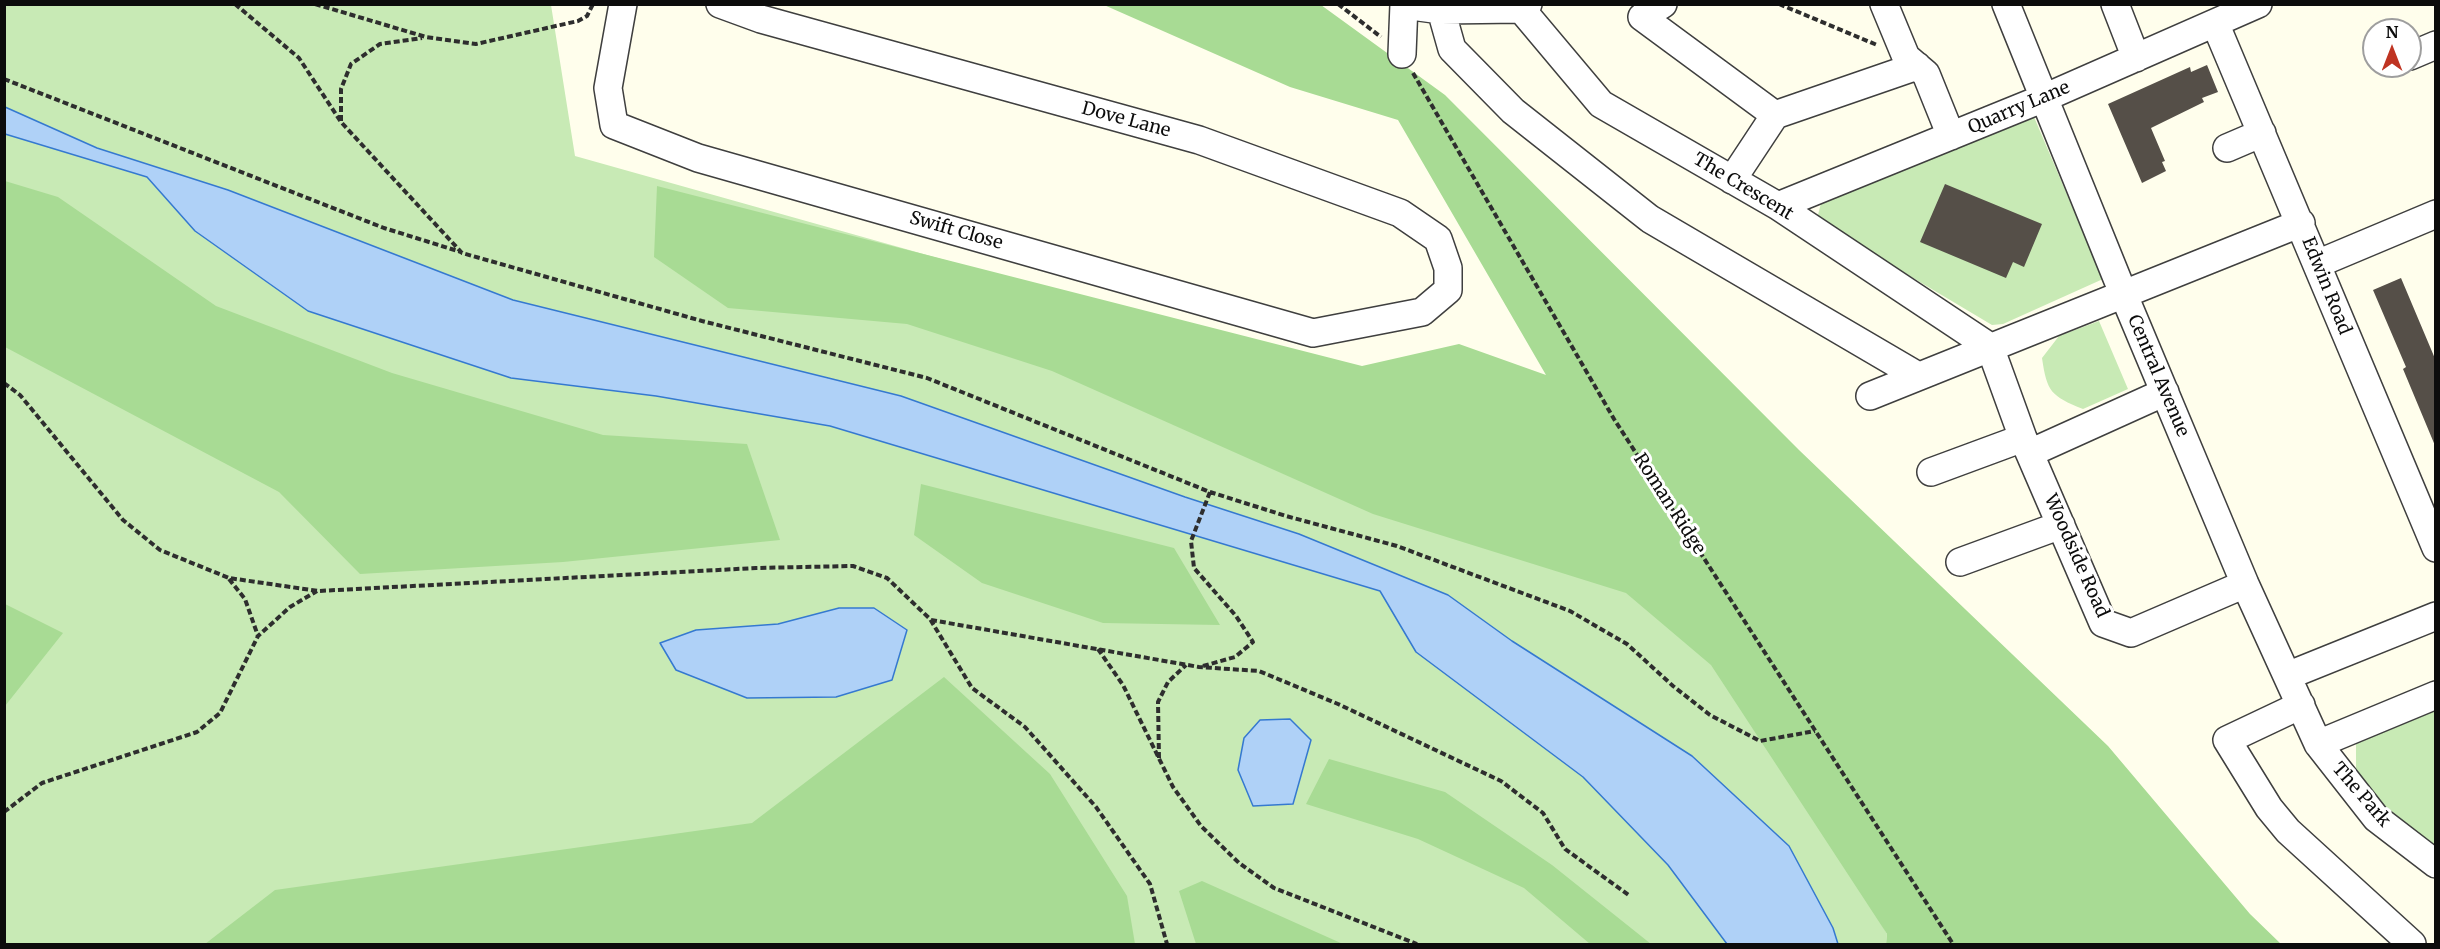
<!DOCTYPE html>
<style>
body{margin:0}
#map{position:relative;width:2440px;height:949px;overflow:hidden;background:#fffeec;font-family:Merriweather,serif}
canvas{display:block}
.frame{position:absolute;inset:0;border:6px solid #0c0c0c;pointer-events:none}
.north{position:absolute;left:2362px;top:18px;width:60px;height:60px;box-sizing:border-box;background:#fff;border:2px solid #9e9e9e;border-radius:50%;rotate:0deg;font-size:16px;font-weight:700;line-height:24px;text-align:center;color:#0c0c0c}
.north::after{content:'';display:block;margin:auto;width:21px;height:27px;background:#bf3422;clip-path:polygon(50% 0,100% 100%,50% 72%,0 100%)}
</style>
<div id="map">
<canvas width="2440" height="949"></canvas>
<div class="frame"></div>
<div class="north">N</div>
</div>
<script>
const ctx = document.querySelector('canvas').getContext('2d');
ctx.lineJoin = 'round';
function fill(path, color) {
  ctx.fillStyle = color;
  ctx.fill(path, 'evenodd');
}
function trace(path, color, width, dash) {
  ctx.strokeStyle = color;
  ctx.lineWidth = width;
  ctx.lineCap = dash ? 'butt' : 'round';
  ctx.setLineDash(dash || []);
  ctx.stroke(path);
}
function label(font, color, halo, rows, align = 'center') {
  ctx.font = font + ' Merriweather,serif';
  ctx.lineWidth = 6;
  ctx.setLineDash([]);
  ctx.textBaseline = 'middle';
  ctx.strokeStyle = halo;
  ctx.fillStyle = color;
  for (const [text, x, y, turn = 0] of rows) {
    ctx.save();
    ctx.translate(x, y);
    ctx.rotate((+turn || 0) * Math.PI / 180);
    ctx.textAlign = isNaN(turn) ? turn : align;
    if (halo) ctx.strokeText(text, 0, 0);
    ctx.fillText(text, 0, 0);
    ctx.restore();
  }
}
fill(new Path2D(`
 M5,4L551,5L575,156L1624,451L1887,934L1886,944H5Z
 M2034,117L2103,279L2003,324L1992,325L1836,232L1818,215L1822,199Z
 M2099,321L2128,389L2083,409C2051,396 2047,392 2042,358L2059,336Z
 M2435,704V852L2388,812L2356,773V739Z`), '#c8eab5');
fill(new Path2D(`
 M1104,5H1321L1445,95L1799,450L2108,746L2250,914L2281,944H1886L1887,934L1711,665L1626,593L1373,514L1052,371L907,324L728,308L654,257L657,186L1362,366L1459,344L1546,375L1398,120L1290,87Z
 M5,181L58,197L216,306L392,373L603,435L747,444L780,540L563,562L360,574L279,492L5,347Z
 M921,484L1174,548L1220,625L1103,623L982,583L914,535Z
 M5,604L63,633L5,706Z
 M944,677L1050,774L1127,896L1135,944H205L275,890L752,823Z
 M1329,759L1445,792L1552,865L1651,944H1590L1524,888L1418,839L1306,804Z
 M1202,881L1343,944H1196L1179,891Z`), '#a8db94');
const water = new Path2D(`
 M5,107L97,148L228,190L513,300L901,396L1185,497L1299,534L1448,595L1512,641L1692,756L1789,846L1833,928L1838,944H1727L1668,865L1583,777L1416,652L1380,591L830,426L656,396L511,378L308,311L195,231L147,177L5,134Z
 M839,608H874L907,630L892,680L836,697L747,698L676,670L660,643L696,630L778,624Z
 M1290,719L1311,740L1293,804L1253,806L1238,770L1244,738L1260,720Z`);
fill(water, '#afd1f7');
trace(water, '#3579d0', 1.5);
fill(new Path2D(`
 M2207,65L2218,92L2202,98L2204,102L2151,128L2165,161L2162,162L2166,171L2142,183L2108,104L2190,67L2191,72Z
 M1945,184L2042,224L2024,267L2013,262L2006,278L1920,242Z
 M2401,278L2436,361V448L2403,369L2406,367L2373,290Z`), '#554f48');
const minor = new Path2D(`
 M623,4L608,88L614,125L698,158L1313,333L1422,312L1448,290V268L1438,239L1400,213L1199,140L761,19L720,4
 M1517,4L1601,104L1778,206L1990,347
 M1663,4L1642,17L1775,115L1917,66
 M1884,4L1906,57L1926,74L1951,136
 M2006,4L2123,293L2245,584L2318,744L2376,818L2436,864
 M2115,4L2136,58
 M1404,5L1441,10L1520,9L1528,4
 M1441,10L1452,49L1513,111L1650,219L1918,376
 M2215,23L2436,548
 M1402,54L1404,4
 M2410,56L2436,45
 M2227,148L2262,133
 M1732,180L1775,115
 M1778,206L2044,98L2258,4
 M2317,264L2436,214
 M1990,347L2023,438L2103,623L2131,633L2245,584
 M1870,396L2301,223
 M2030,453L2165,392
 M1931,472L2023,438
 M1960,562L2061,525
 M2287,676L2436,616
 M2301,705L2227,740L2269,808L2288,831L2412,944
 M2318,744L2436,695`);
trace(minor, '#3f3f3f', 30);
trace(new Path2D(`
 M235,4L299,58L341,122L462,253L702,321L927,378L1210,492L1286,516L1397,546L1570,611L1627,644L1673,686L1710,715L1760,741L1815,731
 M315,4L426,37L476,44L578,21L587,16L593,4
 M1338,4L1381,37
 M1779,4L1877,45
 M1413,73L1614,419L1953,944
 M4,79L384,228L461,252
 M341,121V89L351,64L380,44L422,38
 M4,383L20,395L123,520L160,550L229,578L318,591L756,568L853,566L887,578L930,619L972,688L1025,727L1096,807L1150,884L1167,944
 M229,579L245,599L258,636
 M931,620L1199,667L1259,671L1338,704L1501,781L1543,813L1565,849L1630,896
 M1098,649L1123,685L1173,787L1201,826L1239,863L1274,888L1417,944
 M1203,666L1235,657L1253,642L1236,616L1194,568L1191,541L1210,492
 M1159,758L1158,702L1168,682L1186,665
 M4,812L42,783L197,732L220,713L258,636L290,607L317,591`), '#2e2e2e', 4, [6, 3]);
trace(minor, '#fff', 27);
label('18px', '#0c0c0c', '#fff', [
 ["Quarry Lane",2019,108,-23],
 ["Dove Lane",1126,120,15],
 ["The Crescent",1743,187,31],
 ["Swift Close",956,231,16],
 ["Edwin Road",2326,286,68],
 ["Central Avenue",2158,376,67],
 ["Roman Ridge",1669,504,57],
 ["Woodside Road",2076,556,66],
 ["The Park",2361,795,49]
]);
</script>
